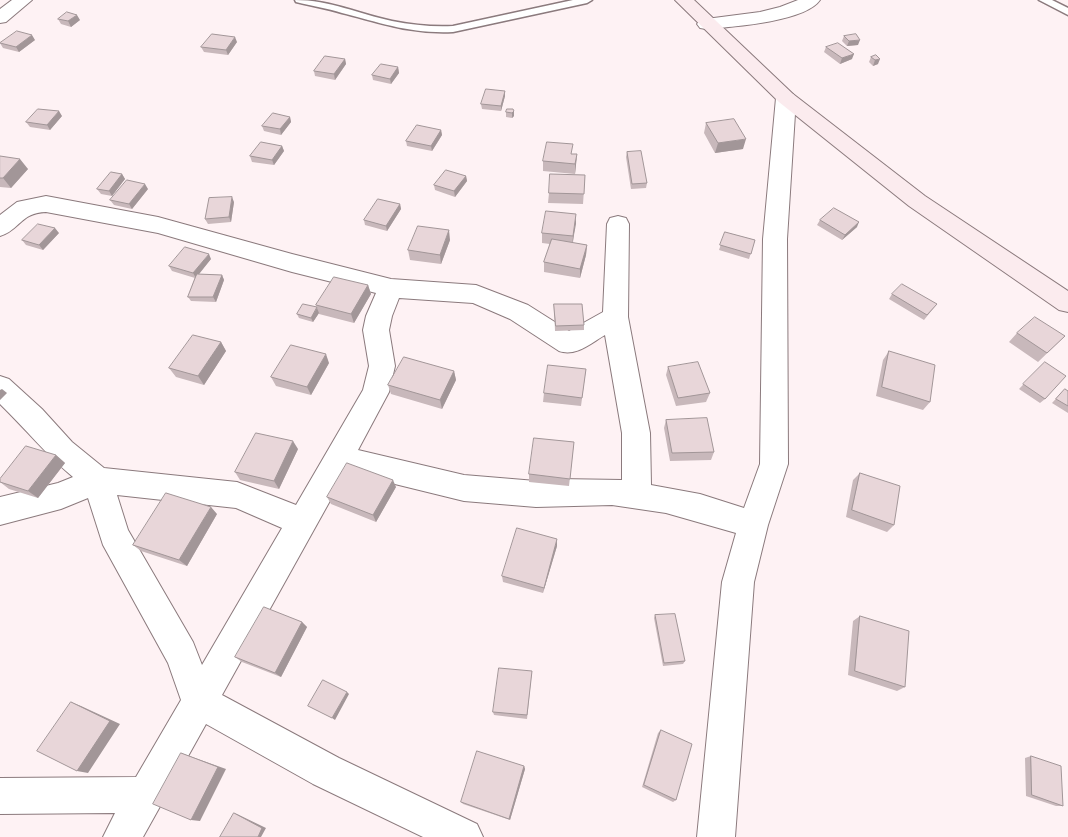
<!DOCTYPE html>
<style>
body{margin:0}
canvas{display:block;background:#fef2f4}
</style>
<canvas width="1068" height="837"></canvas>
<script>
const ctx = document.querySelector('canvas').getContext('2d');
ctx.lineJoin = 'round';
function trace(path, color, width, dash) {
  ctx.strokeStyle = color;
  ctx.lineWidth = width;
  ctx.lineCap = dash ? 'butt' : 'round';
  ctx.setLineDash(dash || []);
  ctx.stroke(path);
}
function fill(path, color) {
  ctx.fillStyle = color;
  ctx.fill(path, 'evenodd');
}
const service = new Path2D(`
 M295,0C330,0 359,14 392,21C412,25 433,27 453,26L573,0H592L587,3L453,32C410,34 382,23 342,13C327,8 312,6 296,2Z
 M1039,0H1052L1068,8V15Z`);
const minor = new Path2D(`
 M12,0H32L6,22L0,23V9Z
 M798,0H820C805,22 731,27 706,29L700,28L697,24L700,20L706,19L760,12L780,7Z
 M786,92L793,94L796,98L787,239L788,464L768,525L754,582L735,837H697L722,582L736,533L666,513L612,505L536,507L464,501L346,472L222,695L339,758L477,824L483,837H423L313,784L206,724L143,837H103L115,813L0,814V778L136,777L181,700L168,663L103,545L88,498L61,509L0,525V497L58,483L73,477C46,455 25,428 0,404V376L9,379L42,409L72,442L104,468L237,482L296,505L363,390L369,366L363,330L366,316L376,293L292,272L158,233L46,212C20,213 20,230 0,236V215L17,202L46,196L158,217L292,254L391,279L476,285L528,305L569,331L603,312L607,224L610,218L618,216L626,218L629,224L628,317L650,433L651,485L700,494L744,508L760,464L763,239L776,98L779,94ZM399,298L473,303L510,319L559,351C576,357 591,343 605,335L622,433V480L558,479L536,481L464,475L358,450L389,392L395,366L389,330L392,316ZM117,495L236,508L282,528L202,665L193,642L128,530Z`);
const secondary = new Path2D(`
 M675,0H694L793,94L925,196L1068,291V312L1059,310L909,206L779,102Z`);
trace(service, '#8b7a7d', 3);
trace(minor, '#8b7a7d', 2);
trace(secondary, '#8b7a7d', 2);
fill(service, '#fff');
fill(minor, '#fff');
fill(secondary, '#fbebee');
fill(new Path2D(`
 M58,19L80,20L71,27L61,24Z
 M844,36L858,45L847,46L842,41Z
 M35,40L19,52L3,48L0,43Z
 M237,42L228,55L204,52L201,47Z
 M826,47L852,59L840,64L824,52Z
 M876,55L878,64L873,66L869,62L871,57Z
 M345,59L346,64L335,80L315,76L314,71Z
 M398,67L399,73L391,84L373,80L372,75Z
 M505,91V96L501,111L482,109L481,104Z
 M513,109L514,116L512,118L506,117V112Z
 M62,116L50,130L30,127L26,122Z
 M290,117L291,122L281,135L264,131L262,126Z
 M706,123L743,149L715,153L704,133Z
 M441,130L442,135L432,151L407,146L406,141Z
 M282,146L284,151L274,165L252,162L250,156Z
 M627,152L647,183L646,188L631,189L626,157Z
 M573,154H577L575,174L543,171V161Z
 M0,156L28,169L11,188L0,187Z
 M122,174L125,179L112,196L101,194L97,189Z
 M585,175L583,204L548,203L549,193Z
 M466,176L467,181L455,197L435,190L434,185Z
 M148,189L132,209L114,205L110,200Z
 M234,202L231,222L208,224L205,219Z
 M400,204L401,209L387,231L365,225L364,220Z
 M576,214L573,243L587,245L586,255L580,278L544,272V262L550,244L542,243V233Z
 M820,220L857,227L842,240L817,225Z
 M725,232L755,240L749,259L719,250Z
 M59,233L43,250L26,245L22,240Z
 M450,240L441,264L410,260L408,250Z
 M211,259L198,274L222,275L224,280L216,302L191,301L188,297L195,278L172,271L169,266Z
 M368,285L371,294L354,323L319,314V313L313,322L299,318L297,314L317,307L316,305Z
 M892,294L937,304L924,320L889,299Z
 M554,304L584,325V330L555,331Z
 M1017,333L1065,336L1038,362L1009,342Z
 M221,342L226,351L204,385L176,377L169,368Z
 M889,351L930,402L923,410L876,396L883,360Z
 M1045,362V399L1040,403L1019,389Z
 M329,363L311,395L276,386L271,377Z
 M668,367L710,393L706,402L676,406L666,375Z
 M586,369L581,406L543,402L544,393Z
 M454,371L456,380L442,409L391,394L388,385Z
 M1065,389L1068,391V413L1052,403Z
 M666,420L714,452L711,460L670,461L664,428Z
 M574,442L569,486L529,482V474Z
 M298,449L279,489L240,480L235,472Z
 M56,455L65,463L38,498L9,489L0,482V479Z
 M860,473L894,525L887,532L846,517L853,480Z
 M396,487L376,522L331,504L327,497Z
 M217,514L187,566L141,551L133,545Z
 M557,546L543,593L503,582L502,576Z
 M655,615L685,661L683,664L663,666L654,618Z
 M860,616L905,687L897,691L848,675L853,621Z
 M302,622L307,627L281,677L242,662L235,657Z
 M532,671L527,719L494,715L493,712Z
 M661,730L676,800L673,802L642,787L658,733Z
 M1031,756L1063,806H1056L1026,796L1025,758Z
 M524,766L525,769L510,820L463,804L461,802Z`), '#c8b8bb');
fill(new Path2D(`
 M77,15L80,20L71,27L68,21Z
 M32,35L35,40L19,52L16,47Z
 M235,37L237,42L228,55L226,50Z
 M860,40L858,45L847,46L849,41Z
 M854,54L852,59L840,64L842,58Z
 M345,59L346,64L335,80L334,74Z
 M880,59L878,64L873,66L875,60Z
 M398,67L399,73L391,84L390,79Z
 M505,91V96L501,111V106Z
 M59,111L62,116L50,130L47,125Z
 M514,111V116L512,118V113Z
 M290,117L291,122L281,135L280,129Z
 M441,130L442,135L432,151L431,146Z
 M746,139L743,149L715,153L718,143Z
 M282,146L284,151L274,165L272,160Z
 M577,154L576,165L575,174V164Z
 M20,159L28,169L11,188L3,178Z
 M122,174L125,179L112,196L109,191Z
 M466,176L467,181L455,197L454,191Z
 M145,184L148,189L132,209L129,204Z
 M232,197L234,202L231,222L229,217Z
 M400,204L401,209L387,231L386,226Z
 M576,214V224L572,246L573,236Z
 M859,222L857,227L842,240L845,235Z
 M55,228L59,233L43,250L39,245Z
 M449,230L450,240L441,264L440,255Z
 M587,245L586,255L580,278V269Z
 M209,254L211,259L196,278L193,273Z
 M222,275L224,280L216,302L213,297Z
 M368,285L371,294L354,323L351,314Z
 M317,308L319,313L313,322L311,318Z
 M221,342L226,351L204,385L198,376Z
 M326,354L329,363L311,395L307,387Z
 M454,371L456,380L442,409L440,400Z
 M2,389L7,393L0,400V390Z
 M293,441L298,449L279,489L274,481Z
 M56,455L65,463L38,498L28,491Z
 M393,480L396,487L376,522L373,515Z
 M211,507L217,514L187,566L179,560Z
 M557,539V546L543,593L544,588Z
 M302,622L307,627L281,677L275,673Z
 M347,692L349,694L335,720L332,718Z
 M71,702L81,706L120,724L88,773L77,771Z
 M181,753L226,769L200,821L191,820Z
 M524,766L525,769L510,820L509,819Z
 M234,813L237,814L266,828L261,837H258Z`), '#a29698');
const building = new Path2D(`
 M67,12L77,15L68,21L58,19Z
 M17,31L32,35L16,47L0,43Z
 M212,34L235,37L226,50L201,47Z
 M856,34L860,40L849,41L844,36Z
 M838,43L854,54L842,58L826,47Z
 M876,55L880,59L875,60L871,57Z
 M325,56L345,59L334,74L314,71Z
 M381,64L398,67L390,79L372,75Z
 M486,89L505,91L501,106L481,104Z
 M38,109L59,111L47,125L26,122Z
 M507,109H513L514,111L512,113L506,112Z
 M273,113L290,117L280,129L262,126Z
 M734,119L746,139L718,143L706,123Z
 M417,125L441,130L431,146L406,141Z
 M261,142L282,146L272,160L250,156Z
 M547,142L573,144L571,154H577L575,164L543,161Z
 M641,151L647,183L632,184L627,152Z
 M0,156L20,159L3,178H0Z
 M446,170L466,176L454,191L434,185Z
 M111,172L122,174L109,191L97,189Z
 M550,174L585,175L584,194L549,193Z
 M127,180L145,184L129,204L110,200Z
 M232,197L229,217L205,219L209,198Z
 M378,199L400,204L386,226L364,220Z
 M834,208L859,222L845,235L820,220Z
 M546,211L576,214L573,236L542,233Z
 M38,224L55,228L39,245L22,240Z
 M418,226L449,230L440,255L408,250Z
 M725,232L755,240L751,254L720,245Z
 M552,239L587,245L580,269L544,262Z
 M185,247L209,254L193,273L169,266Z
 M197,274L222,275L213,297H188Z
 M334,277L368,285L351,314L316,305Z
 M902,284L937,304L927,315L892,294Z
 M303,304L317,307L311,318L297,314Z
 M554,304H582L584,325L556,326Z
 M1035,317L1065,336L1047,353L1017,333Z
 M193,335L221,342L198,376L169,368Z
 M291,345L326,354L307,387L271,377Z
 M889,351L935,365L930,402L882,387Z
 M404,357L454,371L440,400L388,385Z
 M698,362L710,393L678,398L668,367Z
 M1045,362L1066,376L1045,399L1023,384Z
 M548,365L586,369L582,398L544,393Z
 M1065,389L1068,391V406L1056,399Z
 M707,418L714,452L672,453L666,420Z
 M256,433L293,441L274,481L235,472Z
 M534,438L574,442L570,479L529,474Z
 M26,446L56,455L28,491L0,482V479Z
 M347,463L393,480L373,515L327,497Z
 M860,473L900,486L894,525L852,510Z
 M166,493L211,507L179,560L133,545Z
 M517,528L557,539L544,588L502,576Z
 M264,607L302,622L275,673L235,657Z
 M675,614L685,661L664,663L655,615Z
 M860,616L909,631L905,687L855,671Z
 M499,668L532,671L527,715L493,712Z
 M323,680L347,692L332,718L308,706Z
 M71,702L110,721L77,771L37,751Z
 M661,730L692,744L676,800L644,785Z
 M477,751L524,766L509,819L461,802Z
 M181,753L218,767L191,820L153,804Z
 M1031,756L1061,766L1063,806L1032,795Z
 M234,813L262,828L258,837H220Z`);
fill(building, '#e8d6d9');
trace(building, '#a29698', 1);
</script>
